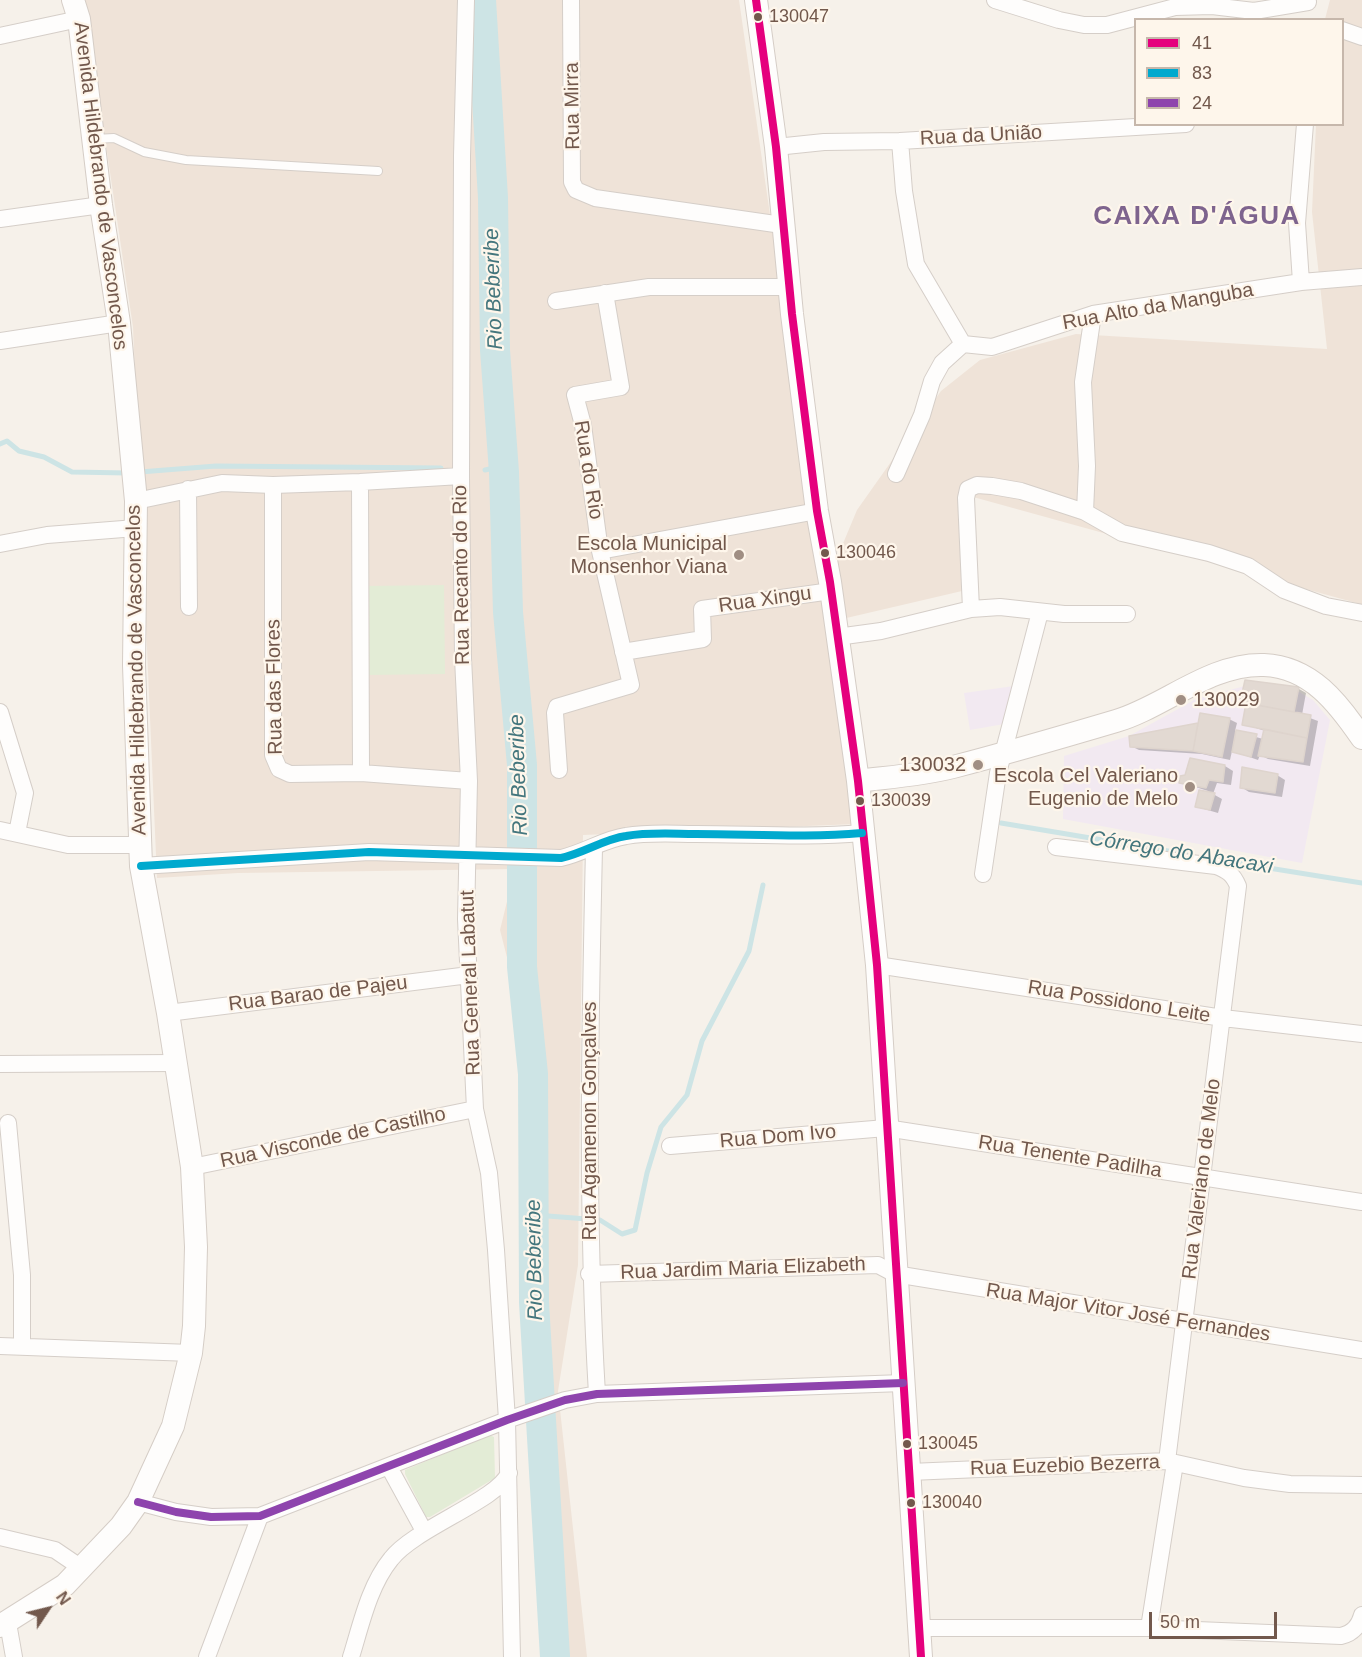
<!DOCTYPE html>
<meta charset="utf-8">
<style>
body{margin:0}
#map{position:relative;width:1362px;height:1657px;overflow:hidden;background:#f6f1ea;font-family:Helvetica,sans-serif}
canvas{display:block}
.legend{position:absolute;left:1134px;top:18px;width:210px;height:108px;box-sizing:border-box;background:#fef6eb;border:2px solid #c6b7ab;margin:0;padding:8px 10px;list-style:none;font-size:18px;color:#72584c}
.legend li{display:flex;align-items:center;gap:12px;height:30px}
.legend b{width:30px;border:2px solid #c6b7ab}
.north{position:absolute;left:18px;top:1579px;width:60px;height:60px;-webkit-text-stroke:4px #fef6eb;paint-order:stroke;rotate:55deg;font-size:16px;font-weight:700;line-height:24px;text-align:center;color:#72584c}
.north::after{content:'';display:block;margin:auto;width:21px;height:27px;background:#72584c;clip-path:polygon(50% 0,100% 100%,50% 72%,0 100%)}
.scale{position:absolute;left:1149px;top:1612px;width:128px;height:27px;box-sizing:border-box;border:3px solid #72584c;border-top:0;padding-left:8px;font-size:18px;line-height:21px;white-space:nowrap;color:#72584c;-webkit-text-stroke:4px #fef6eb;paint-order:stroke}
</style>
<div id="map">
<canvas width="1362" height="1657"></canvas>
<ul class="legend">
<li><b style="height:8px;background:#e5007d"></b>41</li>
<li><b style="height:8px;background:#00a9ce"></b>83</li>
<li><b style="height:8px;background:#8e44ad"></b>24</li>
</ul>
<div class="north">N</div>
<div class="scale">50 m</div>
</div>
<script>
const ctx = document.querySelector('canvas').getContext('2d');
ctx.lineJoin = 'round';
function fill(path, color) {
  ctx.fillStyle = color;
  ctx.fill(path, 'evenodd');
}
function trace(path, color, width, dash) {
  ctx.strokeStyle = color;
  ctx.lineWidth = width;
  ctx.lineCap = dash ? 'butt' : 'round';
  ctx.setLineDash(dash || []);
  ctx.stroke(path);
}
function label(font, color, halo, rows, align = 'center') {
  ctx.font = font + ' Helvetica,sans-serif';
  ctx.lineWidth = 4.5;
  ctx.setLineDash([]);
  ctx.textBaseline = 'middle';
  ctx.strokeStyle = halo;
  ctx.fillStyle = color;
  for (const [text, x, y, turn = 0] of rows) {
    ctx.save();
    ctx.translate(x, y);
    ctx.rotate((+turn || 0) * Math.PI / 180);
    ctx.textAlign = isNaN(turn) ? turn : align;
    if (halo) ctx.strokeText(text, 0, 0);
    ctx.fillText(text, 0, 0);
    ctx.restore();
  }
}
fill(new Path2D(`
 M80,0H739L824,589L857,510L941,391L980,360L1076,334L1327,349L1312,212L1316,125L1342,124V20L1325,19L1330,0H1362V607L1360,604L966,495L962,591L825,623L856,824L583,835L578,1265L558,1391L587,1657H547L524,1319L539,1182L536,1071L500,930L515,869L238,873L157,878L133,327L89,31Z`), '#efe3d8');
fill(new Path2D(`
 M1261,682L1296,690L1313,700L1330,720L1302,863L1063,819L1064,756L1129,736L1198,698Z
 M1014,686L1004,724L970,730L964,693Z`), '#f2e9f1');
fill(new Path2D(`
 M444,585L445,674L367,675L366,586Z
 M489,1435L494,1437L495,1478L430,1517H426L405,1474V1470Z`), '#e3ecd6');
fill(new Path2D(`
 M1246,681L1299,689L1306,693L1302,715L1318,721L1310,766L1268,759L1260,755L1258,760L1232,751L1230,760L1202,754L1139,750L1131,746V737L1229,719L1237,723L1235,731L1263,739L1265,731L1244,724L1247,704L1242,701Z
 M1191,759L1225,766L1233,771L1231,785L1217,783L1213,794L1222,799L1218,813L1197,807L1208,791L1180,782L1186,776Z
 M1277,775L1285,780L1282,797L1249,792L1241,787Z`), '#0003');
trace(new Path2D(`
 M0,444L7,441L19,451L44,457L72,472L127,473
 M485,470L503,466
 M140,472L216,466L441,468
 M1001,823L1186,854
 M1219,860L1362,883
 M535,1215L600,1220L622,1234L635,1230L647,1173L661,1127L687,1095L702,1041L749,951L763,885`), '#cde4e5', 5);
trace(new Path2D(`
 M481,0L493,198L495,350L504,472L508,612L522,765V967L533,1074L534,1302L555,1657`), '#cde4e5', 30);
const building = new Path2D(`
 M1245,680L1299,687L1294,712L1240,702Z
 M1246,703L1311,715L1307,738L1242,725Z
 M1200,713L1230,718L1222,757L1193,751Z
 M1198,723L1193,751L1130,747L1129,736Z
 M1264,729L1307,738L1303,762L1258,756Z
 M1236,730L1257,734L1251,757L1232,752Z
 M1190,758L1225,765L1223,782L1209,780L1206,788L1179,783L1180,776L1185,775Z
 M1242,767L1278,774L1275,793L1240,788Z
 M1199,790L1215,793L1210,810L1195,807Z`);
fill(building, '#e2d9d2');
trace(building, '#ded4cd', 1.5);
const lane = new Path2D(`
 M94,139L114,138L144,152L186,160L378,171`);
const street = new Path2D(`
 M466,0L462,156L461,476L463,658L469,781L466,919L475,1109L489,1173L496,1250L507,1420L512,1657
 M571,0L572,182L576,190L595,198L782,225
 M995,0L1059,20L1084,25H1107L1175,7L1212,6L1254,11L1308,2
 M1342,30L1362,37
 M0,36L79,19
 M900,141L904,191L916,264L963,344
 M776,147L824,142L900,141L1186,124
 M0,219L101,205
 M1301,282L1297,223L1305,124
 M556,301L649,287H789
 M0,341L119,323
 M896,474L922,415L932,381L942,363L963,344L992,347L1093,314L1301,282L1362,277
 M360,482L361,773
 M273,485V755L279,769L290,774L361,773L469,781
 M188,489L189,607
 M136,501L222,483L273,485L360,482L461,476
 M1085,512L1087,466L1083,382L1093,314
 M0,544L47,535L136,528
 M600,551L817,511
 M971,609L966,498L968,489L977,485L992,486L1021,491L1085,512L1122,533L1209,553L1248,566L1284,590L1326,606L1362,613
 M837,637L881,631L971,609L1000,607L1064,614H1127
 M623,652L703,639L702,609L831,591
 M0,712L25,793L17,833
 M559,770L555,713L557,707L631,685L600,551L583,425L575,395L621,387L605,293
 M0,830L68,845H139
 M1056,847L1216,866C1227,870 1233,874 1238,886L1167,1461
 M594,848C590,1030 586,1212 597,1394
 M141,866L369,852L561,858C584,853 604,839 626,836C649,832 673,834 696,834C751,834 807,838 862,833
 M983,874L998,773L1040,612
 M877,965L1223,1018L1362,1034
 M168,1013L469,975
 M0,1064L176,1063
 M8,1123L22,1275V1346
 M670,1146L886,1128L1362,1202
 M192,1167L475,1109
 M589,1274L878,1265L895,1274L1362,1350
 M0,1346L191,1353
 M389,1467L424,1531
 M910,1472L1167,1461L1244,1478L1290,1484L1362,1485
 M138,1502L176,1512L211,1517L260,1516L507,1420L565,1400L597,1394L903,1383
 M0,1537L55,1550L83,1569
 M8,1623L14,1657
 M920,1628H1149L1341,1636C1353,1633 1359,1626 1362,1615
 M1149,1628L1175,1463
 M207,1657L260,1516
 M351,1657C361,1625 369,1586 391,1559C415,1528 498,1500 509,1473`);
const secondary = new Path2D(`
 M756,0L776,147L792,314L817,511L830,582L858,781L877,965L921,1657
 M858,781C890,777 922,775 953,767C1007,753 1062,737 1116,721C1164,707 1210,663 1264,665C1311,667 1338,703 1362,738
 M0,1626L65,1585L121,1526L138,1502L173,1426L191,1353L194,1326L196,1247L192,1167L168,1013L141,866L134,665L136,501L119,323L101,205L79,19L73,0`);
trace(lane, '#d5cec8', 10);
trace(street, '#d5cec8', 18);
trace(secondary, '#d5cdc6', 24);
trace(lane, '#fefdfc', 8);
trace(street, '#fefdfc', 16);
trace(secondary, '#fefdfc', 22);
trace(new Path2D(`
 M756,0L776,147L792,314L817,511L830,582L858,781L877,965L921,1657`), '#e5007d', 8);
trace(new Path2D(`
 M141,866L369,852L561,858C584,853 604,839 626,836C649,832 673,834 696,834C751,834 807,838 862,833`), '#00a9ce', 8);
trace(new Path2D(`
 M138,1502L176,1512L211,1517L260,1516L507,1420L565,1400L597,1394L903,1383`), '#8e44ad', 8);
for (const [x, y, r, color] of [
 [758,17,5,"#72584c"],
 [825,553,5,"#72584c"],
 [739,555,6,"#a08e83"],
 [1181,700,6,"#a08e83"],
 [978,765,6,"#a08e83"],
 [1190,787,6,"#a08e83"],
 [860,801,5,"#72584c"],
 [907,1444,5,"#72584c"],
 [911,1503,5,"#72584c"]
]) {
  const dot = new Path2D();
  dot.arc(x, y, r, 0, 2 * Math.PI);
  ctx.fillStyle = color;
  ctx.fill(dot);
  trace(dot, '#fef6eb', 2);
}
label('18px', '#72584c', '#fef6eb', [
 ["130047",769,17],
 ["130046",836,553],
 ["130039",871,801],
 ["130045",918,1444],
 ["130040",922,1503]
], 'left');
label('20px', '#72584c', '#fef6eb', [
 ["Rua Mirra",573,106,-91],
 ["Rua da União",981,136,-3],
 ["Avenida Hildebrando de Vasconcelos",100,186,83],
 ["Rua Alto da Manguba",1158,307,-10],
 ["Rua do Rio",588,470,81],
 ["Rua Recanto do Rio",462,575,-91],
 ["Rua Xingu",765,600,-8],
 ["Avenida Hildebrando de Vasconcelos",137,670,-91],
 ["Rua das Flores",275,687,-91],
 ["Rua General Labatut",471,983,-92],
 ["Rua Barao de Pajeu",318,994,-7],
 ["Rua Possidono Leite",1119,1002,9],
 ["Rua Agamenon Gonçalves",590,1121,-90],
 ["Rua Dom Ivo",778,1137,-5],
 ["Rua Visconde de Castilho",333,1138,-12],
 ["Rua Tenente Padilha",1070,1157,9],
 ["Rua Valeriano de Melo",1202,1179,-83],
 ["Rua Jardim Maria Elizabeth",743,1269,-2],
 ["Rua Major Vitor José Fernandes",1128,1313,9],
 ["Rua Euzebio Bezerra",1065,1466,-2]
]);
label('20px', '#72584c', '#fef6eb', [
 ["Escola Municipal",727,544],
 ["Monsenhor Viana",727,567],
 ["130029",1193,700,"left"],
 ["130032",966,765],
 ["Escola Cel Valeriano",1178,776],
 ["Eugenio de Melo",1178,799]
], 'right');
label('italic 21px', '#44767d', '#fef6eb', [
 ["Rio Beberibe",494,289,-92],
 ["Rio Beberibe",519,775,-92],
 ["Córrego do Abacaxi",1181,853,9],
 ["Rio Beberibe",535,1260,-91]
]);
ctx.letterSpacing = '1.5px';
label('bold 26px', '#7e648e', '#fef6eb', [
 ["CAIXA D'ÁGUA",1197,217]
]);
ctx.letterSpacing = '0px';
</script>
